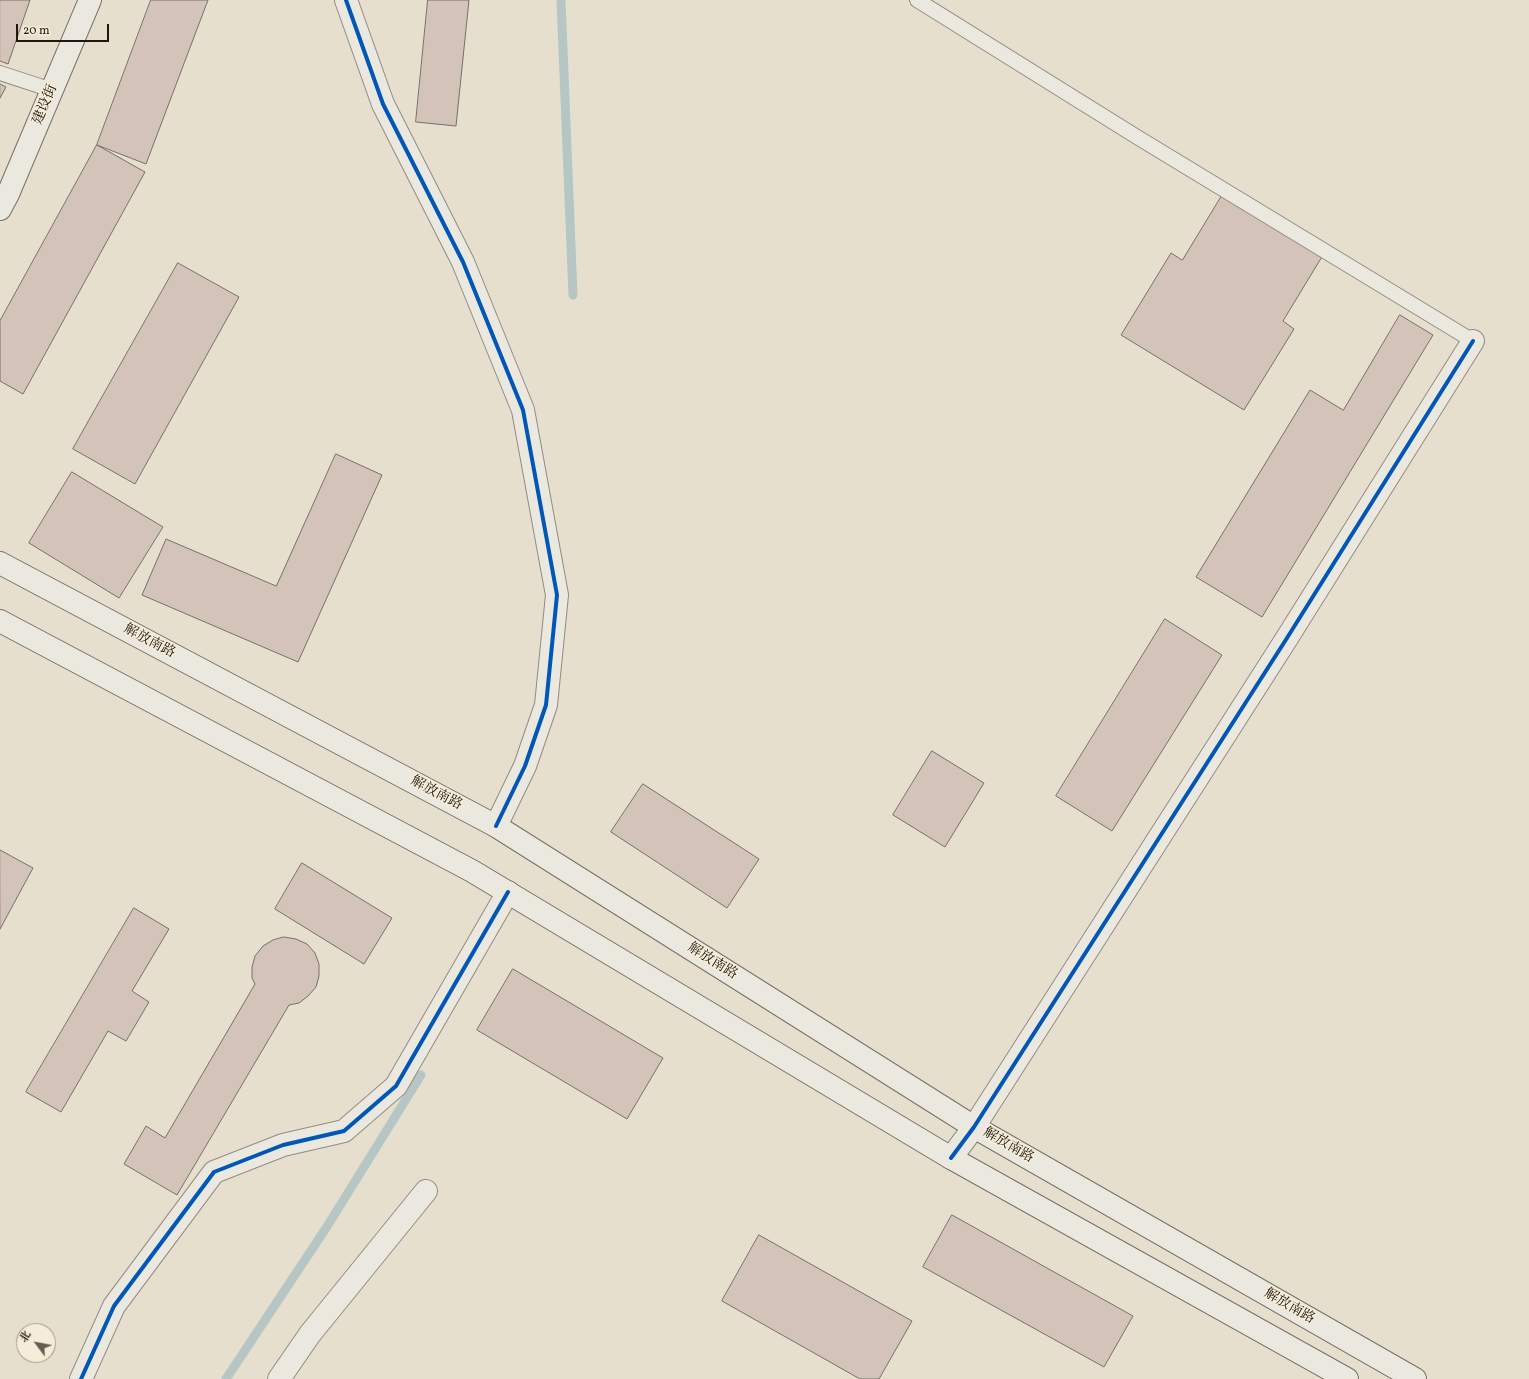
<!DOCTYPE html>
<meta charset="utf-8">
<style>
body{margin:0}
#map{position:relative;width:1529px;height:1379px;overflow:hidden;background:#e6dfce;font-family:Vollkorn,"Noto Serif SC",serif}
canvas{display:block}
.north{position:absolute;left:16px;top:1323px;width:40px;height:40px;box-sizing:border-box;background:#f5edd9;border:1px solid #a19788;border-radius:50%;rotate:302deg;font-size:11px;font-weight:700;line-height:16px;text-align:center;color:#22160e}
.north::after{content:'';display:block;margin:auto;width:14px;height:18px;background:#675c51;clip-path:polygon(50% 0,100% 100%,50% 72%,0 100%)}
.scale{position:absolute;left:16px;top:24px;width:93px;height:18px;box-sizing:border-box;border:2px solid #22160e;border-top:0;padding-left:5px;font-size:12px;line-height:14px;white-space:nowrap;color:#22160e;-webkit-text-stroke:3px #f5edd9;paint-order:stroke}
</style>
<div id="map">
<canvas width="1529" height="1379"></canvas>
<div class="north">北</div>
<div class="scale">20 m</div>
</div>
<script>
const ctx = document.querySelector('canvas').getContext('2d');
ctx.lineJoin = 'round';
function trace(path, color, width, dash) {
  ctx.strokeStyle = color;
  ctx.lineWidth = width;
  ctx.lineCap = dash ? 'butt' : 'round';
  ctx.setLineDash(dash || []);
  ctx.stroke(path);
}
function fill(path, color) {
  ctx.fillStyle = color;
  ctx.fill(path, 'evenodd');
}
function label(font, color, halo, rows, align = 'center') {
  ctx.font = font + ' Vollkorn,"Noto Serif SC",serif';
  ctx.lineWidth = 3;
  ctx.setLineDash([]);
  ctx.textBaseline = 'middle';
  ctx.strokeStyle = halo;
  ctx.fillStyle = color;
  for (const [text, x, y, turn = 0] of rows) {
    ctx.save();
    ctx.translate(x, y);
    ctx.rotate((+turn || 0) * Math.PI / 180);
    ctx.textAlign = isNaN(turn) ? turn : align;
    if (halo) ctx.strokeText(text, 0, 0);
    ctx.fillText(text, 0, 0);
    ctx.restore();
  }
}
trace(new Path2D(`
 M561,0L573,295
 M226,1379L328,1225L421,1075`), '#b5c6c4', 9);
const building = new Path2D(`
 M0,0H30L8,64L0,61Z
 M151,0H208L146,164L97,145Z
 M428,0H469L456,126L416,122Z
 M0,84L6,87L0,98Z
 M97,145L145,172L23,394L0,381V321Z
 M1223,194L1323,255L1283,321L1294,329L1244,410L1121,335L1171,253L1182,260Z
 M178,263L239,297L135,484L73,449Z
 M1400,315L1433,335L1262,617L1196,577L1310,390L1343,410Z
 M336,454L382,475L298,662L142,595L166,539L276,586Z
 M72,472L163,527L119,598L29,543Z
 M1165,619L1222,655L1112,831L1056,796Z
 M932,751L984,783L945,847L893,815Z
 M643,784L759,859L727,908L611,832Z
 M0,850L33,868L0,929Z
 M302,863L392,918L364,964L275,909Z
 M134,908L169,929L132,991L149,1002L126,1041L108,1031L61,1112L26,1092Z
 M284,937L296,939L307,944L315,953L319,964V976L316,987L308,996L299,1003L289,1005L177,1195L124,1164L146,1126L165,1138L255,984L252,978V967L255,956L263,946L273,940Z
 M513,969L663,1058L627,1119L477,1030Z
 M952,1215L1133,1316L1104,1367L923,1267Z
 M759,1235L912,1321L879,1379H860L722,1301Z`);
fill(building, '#d3c3b8');
trace(building, '#767168', 1);
const lane = new Path2D(`
 M917,0L1137,137L1473,341
 M0,73L52,90`);
const street = new Path2D(`
 M346,0L383,104L463,262L523,410L557,595L546,705L525,766L496,826
 M951,1158L974,1127L1287,638L1473,341
 M81,1379L114,1306L214,1172L283,1145L344,1131L396,1086L508,892
 M279,1379L310,1334L426,1191`);
const secondary = new Path2D(`
 M0,209L8,194L90,0
 M0,563L496,826L974,1127L1415,1379
 M0,621L472,871L951,1158L1347,1379`);
trace(lane, '#928c82', 16);
trace(street, '#928c82', 24);
trace(secondary, '#767168', 24);
trace(lane, '#ebe8df', 14);
trace(street, '#ebe8df', 22);
trace(secondary, '#ebe8df', 22);
trace(new Path2D(`
 M346,0L383,104L463,262L523,410L557,595L546,705L525,766L496,826
 M951,1158L974,1127L1287,638L1473,341
 M81,1379L114,1306L214,1172L283,1145L344,1131L396,1086L508,892`), '#0057b8', 4);
label('14px', '#22160e', '#f5edd9', [
 ["建设街",46,105,-67],
 ["解放南路",149,642,28],
 ["解放南路",436,794,28],
 ["解放南路",712,962,32],
 ["解放南路",1008,1146,30],
 ["解放南路",1289,1307,30]
]);
</script>
